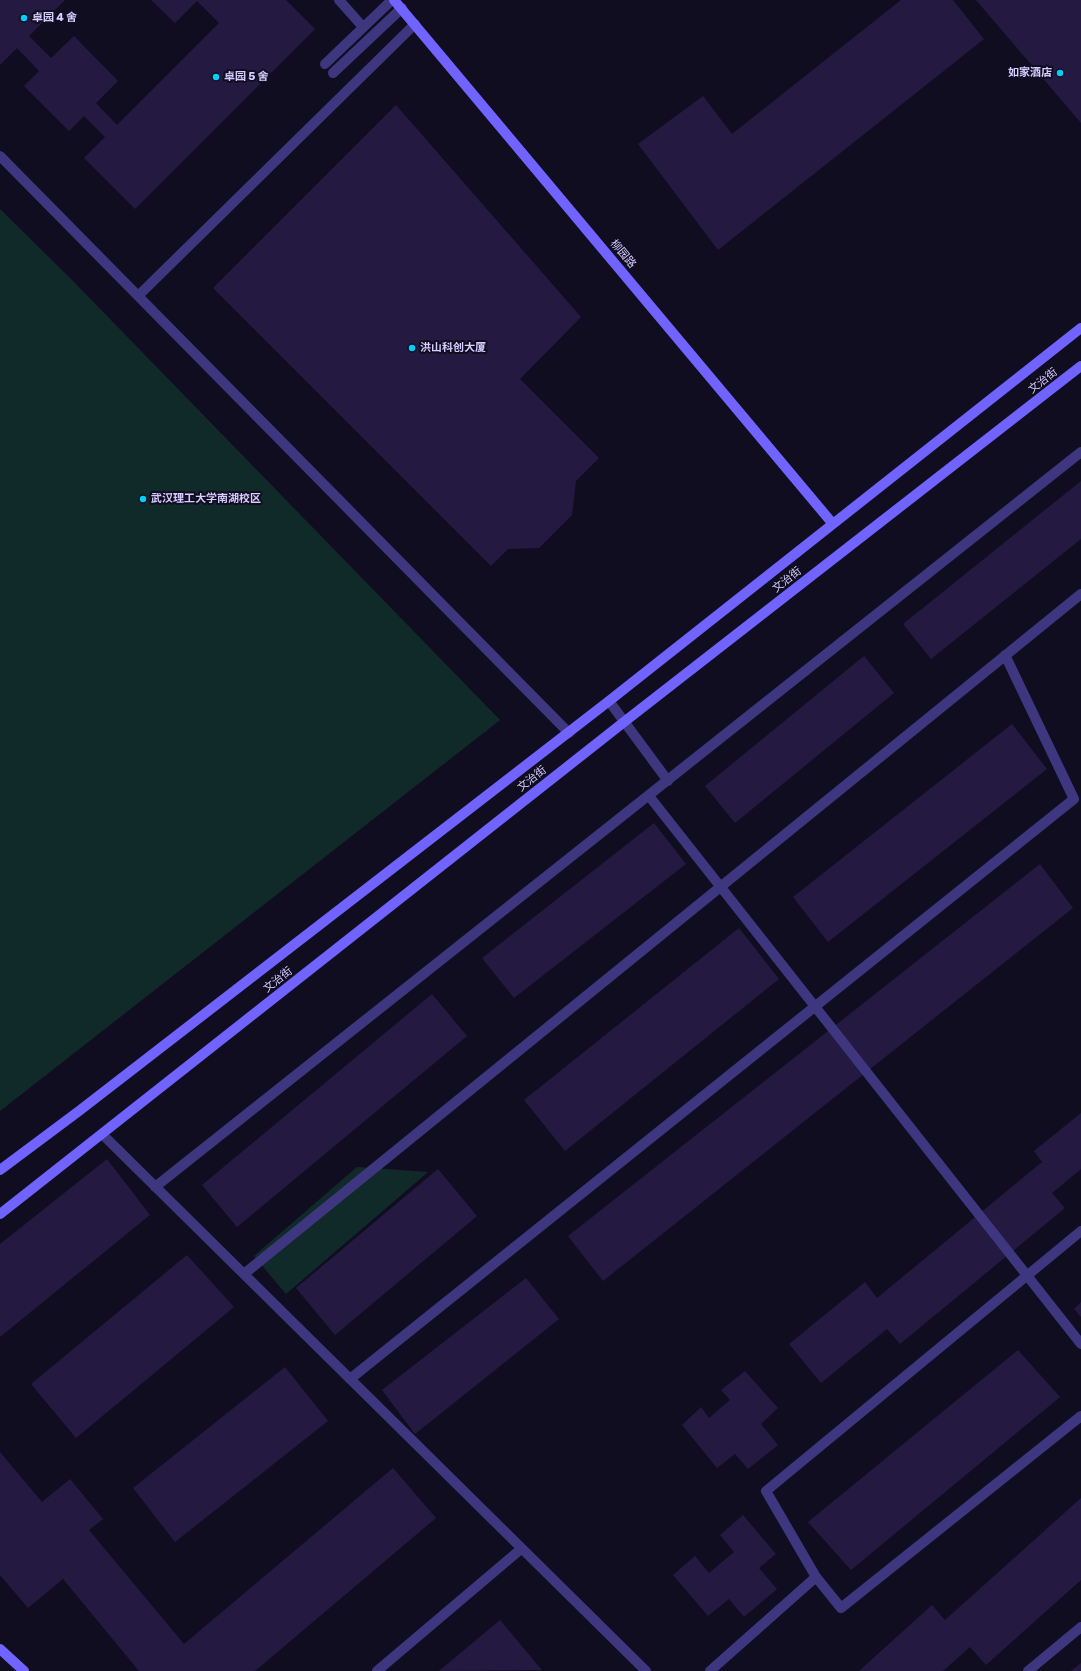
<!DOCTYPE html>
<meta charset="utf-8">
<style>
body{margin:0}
canvas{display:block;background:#110d20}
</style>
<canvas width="1081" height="1671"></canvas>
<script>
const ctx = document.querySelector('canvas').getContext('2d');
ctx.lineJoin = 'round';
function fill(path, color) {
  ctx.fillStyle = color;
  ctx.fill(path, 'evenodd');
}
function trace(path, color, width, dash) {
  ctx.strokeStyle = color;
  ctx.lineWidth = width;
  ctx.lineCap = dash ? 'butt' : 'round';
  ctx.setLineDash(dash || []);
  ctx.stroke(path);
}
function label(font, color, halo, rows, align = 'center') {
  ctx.font = font + ' Rubik,"Noto Sans SC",sans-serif';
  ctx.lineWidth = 4;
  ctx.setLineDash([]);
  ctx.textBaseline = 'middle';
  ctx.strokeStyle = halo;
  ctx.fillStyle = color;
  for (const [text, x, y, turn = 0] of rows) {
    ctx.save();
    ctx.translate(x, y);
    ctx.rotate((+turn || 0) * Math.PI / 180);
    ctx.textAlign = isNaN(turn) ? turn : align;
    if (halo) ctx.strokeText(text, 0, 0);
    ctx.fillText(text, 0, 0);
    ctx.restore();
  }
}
fill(new Path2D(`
 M0,209L71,279L500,720L0,1111Z
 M357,1167L428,1172L286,1294L254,1256Z`), '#102a2a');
fill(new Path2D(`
 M0,0H65L29,36L51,58L74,36L118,81L96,103L117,125L219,23L197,1L175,23L151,0H286L315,29L135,209L84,158L105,137L84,116L69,131L24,86L39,71L17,48L0,65Z
 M901,0H953L984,39L718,250L638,144L703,96L732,134Z
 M976,0H1081V123Z
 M396,105L581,317L520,379L599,458L576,481L572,515L539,548L508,549L491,566L213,288Z
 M1081,481V539L931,659L903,624Z
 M864,656L894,693L735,823L705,786Z
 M1012,724L1047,769L828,942L793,897Z
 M654,823L686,864L514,998L482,958Z
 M1040,864L1073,908L603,1281L568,1236Z
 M739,928L779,979L565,1151L524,1100Z
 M432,994L467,1036L237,1227L202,1185Z
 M1081,1113V1169L1052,1193L1065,1208L900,1344L887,1329L821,1383L789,1344L865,1282L877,1298L1042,1162L1034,1151Z
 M107,1159L150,1215L0,1337V1244Z
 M438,1169L477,1216L335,1335L296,1288Z
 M187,1255L234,1307L76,1438L31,1384Z
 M526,1278L559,1319L415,1434L382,1390Z
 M1081,1302V1317L1074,1309Z
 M1018,1350L1060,1397L851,1570L808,1522Z
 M285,1367L328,1421L175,1542L133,1488Z
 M745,1371L778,1408L761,1424L778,1445L748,1469L735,1454L717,1468L682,1425L701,1407L709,1418L730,1400L721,1390Z
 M0,1452L42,1502L70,1479L103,1519L89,1530L184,1644L393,1468L436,1518L255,1671H139L63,1579L28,1608L0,1575Z
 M1081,1498V1580L986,1665L970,1647L943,1671H859L932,1605L945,1620Z
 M743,1515L776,1554L759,1568L777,1589L744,1617L729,1599L708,1616L673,1575L695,1556L709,1573L734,1552L720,1535Z
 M500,1620L542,1670L439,1671Z
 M1081,1663V1671H1071Z`), '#231941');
trace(new Path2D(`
 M339,0L363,27
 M325,64L392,0
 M333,73L402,8`), '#3e3780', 10);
trace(new Path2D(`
 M0,156L569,733
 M138,296L415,24
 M609,701L668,781
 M649,796L1081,1344
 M102,1134L646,1671
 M155,1187L1081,452
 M244,1274L1081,594
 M350,1379L1074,799L1005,655
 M816,1577L841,1608L1081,1416
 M377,1671L521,1549
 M710,1671L816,1577L766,1491L1081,1231
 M1028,1671L1081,1627`), '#3e3780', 10);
trace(new Path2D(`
 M394,0L833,524
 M0,1170L79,1111L609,701L1081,328
 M0,1214L624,722L1081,366
 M0,1649L24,1671`), '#7063ff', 10);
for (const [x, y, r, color] of [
 [24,18,4,"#00cff7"],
 [1060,73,4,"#00cff7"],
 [216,77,4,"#00cff7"],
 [412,348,4,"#00cff7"],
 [143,499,4,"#00cff7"]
]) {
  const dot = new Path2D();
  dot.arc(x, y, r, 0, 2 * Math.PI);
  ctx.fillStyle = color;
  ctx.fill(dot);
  trace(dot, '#110d20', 1.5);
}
label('bold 11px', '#d5ccff', '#110d20', [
 ["卓园 4 舍",32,18],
 ["如家酒店",1052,73,"right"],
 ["卓园 5 舍",224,77],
 ["洪山科创大厦",420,348],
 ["武汉理工大学南湖校区",151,499]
], 'left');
label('11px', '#d5ccff', '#110d20', [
 ["柳园路",623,254,50],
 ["文治街",1043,381,-38],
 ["文治街",787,580,-38],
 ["文治街",532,779,-38],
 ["文治街",278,980,-38]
]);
</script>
